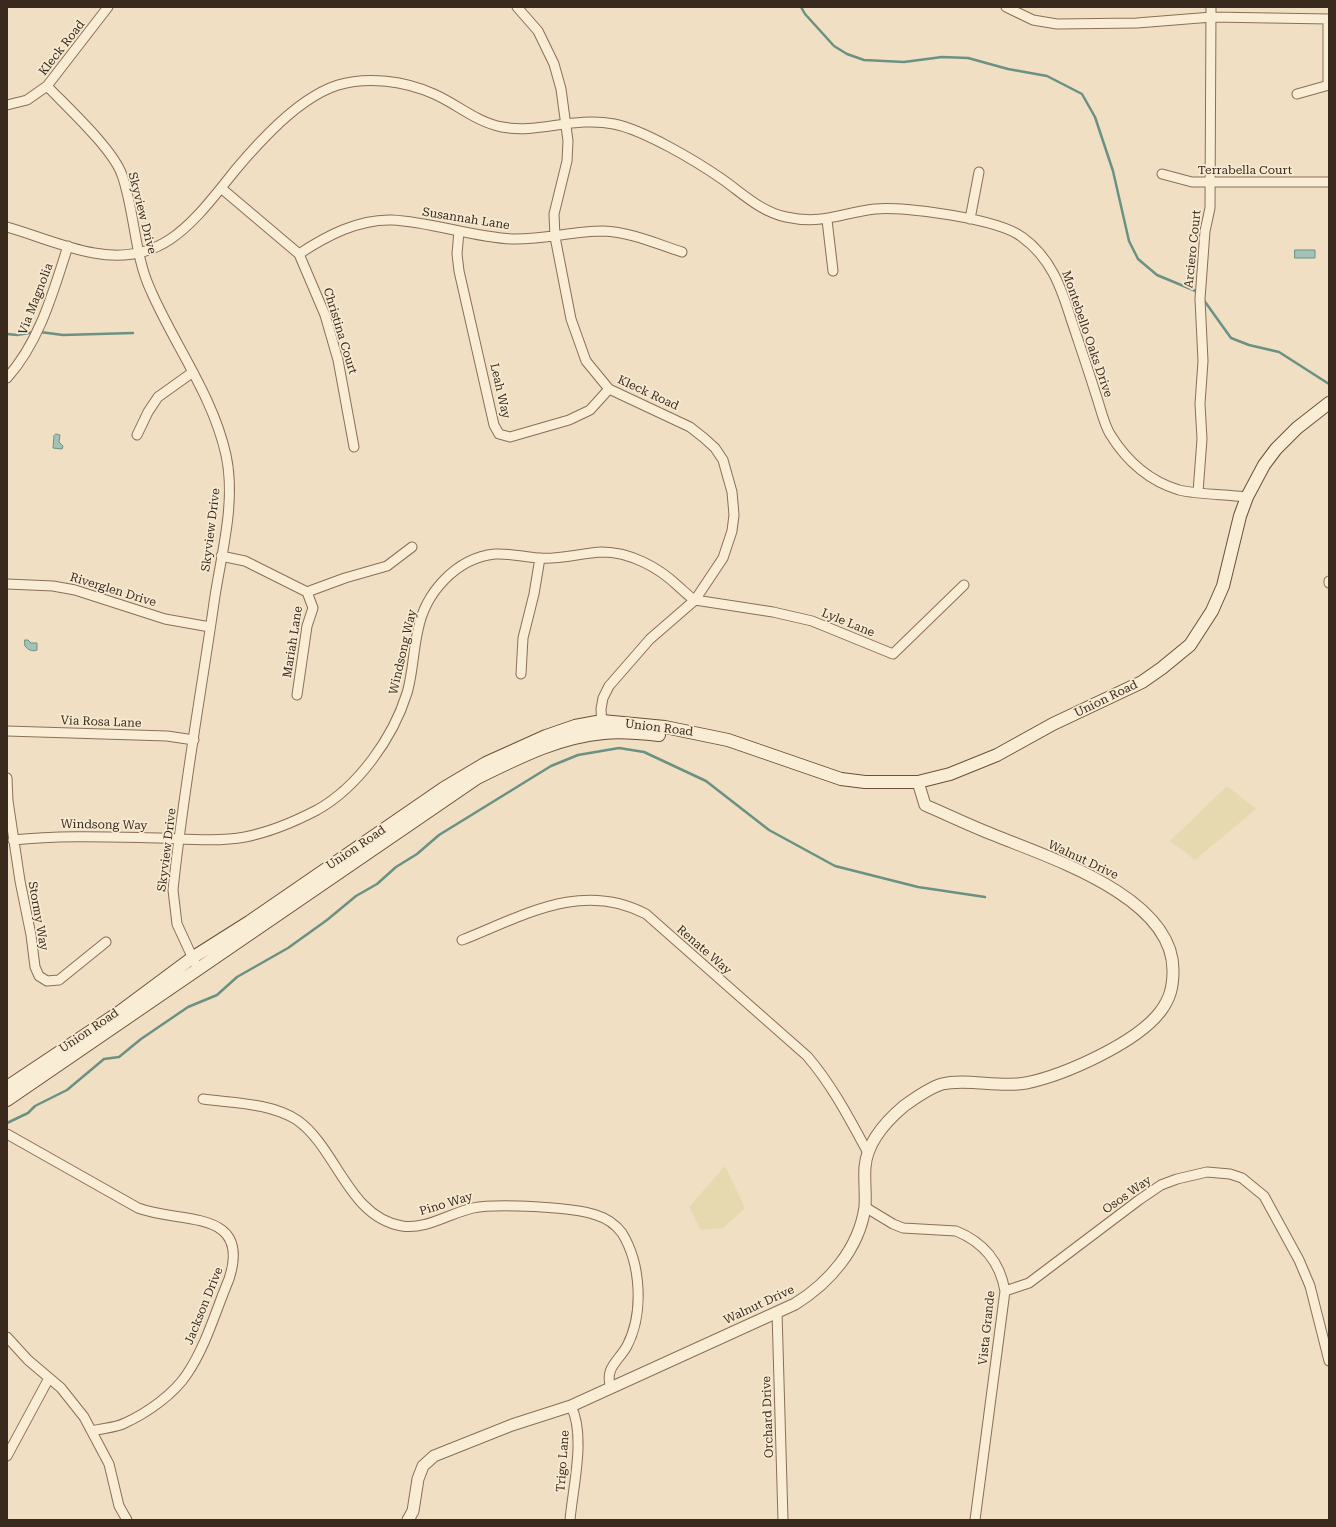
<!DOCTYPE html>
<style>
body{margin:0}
#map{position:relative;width:1336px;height:1527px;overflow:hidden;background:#f0dfc2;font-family:"Roboto Serif",serif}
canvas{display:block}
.frame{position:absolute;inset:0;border:8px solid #3a291d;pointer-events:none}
</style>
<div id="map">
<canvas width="1336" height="1527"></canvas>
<div class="frame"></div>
</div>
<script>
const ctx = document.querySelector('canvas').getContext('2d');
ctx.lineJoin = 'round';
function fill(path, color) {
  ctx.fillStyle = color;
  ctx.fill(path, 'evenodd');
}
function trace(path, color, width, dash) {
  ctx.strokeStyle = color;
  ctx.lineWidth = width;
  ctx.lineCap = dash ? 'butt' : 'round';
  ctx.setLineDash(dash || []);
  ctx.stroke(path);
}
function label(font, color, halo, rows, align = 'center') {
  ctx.font = font + ' "Roboto Serif",serif';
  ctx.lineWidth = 3.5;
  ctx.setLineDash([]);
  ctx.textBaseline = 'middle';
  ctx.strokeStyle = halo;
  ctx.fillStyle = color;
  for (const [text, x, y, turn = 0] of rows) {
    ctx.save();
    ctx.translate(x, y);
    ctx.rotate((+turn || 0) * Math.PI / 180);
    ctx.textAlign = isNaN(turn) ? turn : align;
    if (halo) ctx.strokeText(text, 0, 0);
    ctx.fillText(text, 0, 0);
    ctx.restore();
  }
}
fill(new Path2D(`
 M1227,786L1256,809L1195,860L1170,841Z
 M725,1166L745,1208L723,1228L701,1230L689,1207Z`), '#e6d9af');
const water = new Path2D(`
 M1295,250H1315V258H1295Z
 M56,434L60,435L59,442L63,446L62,449L53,448L54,436Z
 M25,640H28L31,643H37V650C32,652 28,650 25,646Z`);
fill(water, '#a4c2b7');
trace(water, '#6b9185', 1);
trace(new Path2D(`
 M801,7L805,14L834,46L847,54L864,60L904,62L942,57L968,58L1008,69L1047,76L1082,94L1095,117L1113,171L1129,241L1138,259L1157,275L1198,292
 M1203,299L1231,338L1249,345L1279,352L1329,384
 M40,332L63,335L133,333
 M7,334L17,335L35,332
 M7,1123L28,1113L35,1106L67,1090L104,1059L119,1057L141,1039L188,1007L217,995L237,977L288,948L327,920L356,896L377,884L396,867L417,854L439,835L551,766L578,755L619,748L644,752L706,781L769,830L835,866L918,887L985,897`), '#6b9185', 2.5);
const minor = new Path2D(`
 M517,7L538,31L554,64L561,89L568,141L567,161L554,214L555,237L571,319L586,361L609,389L690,427L704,438L715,448L723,460L732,492L734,515L732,531L723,558L695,600L650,639L609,686L603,698L601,709L602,726
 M1006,7L1033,20L1057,24L1137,23L1212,17L1329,19
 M1328,19V85
 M47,86C67,107 113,149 122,175C135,212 134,255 151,291C175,346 213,396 226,455C236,501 222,551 215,596C201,694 183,792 173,890L177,924L195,963
 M1297,94L1329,85
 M7,105L27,100L47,86L108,7
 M1162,174L1192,182H1329
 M221,188L299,254L325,315L338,360L354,447
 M970,219L979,172
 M827,220L833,271
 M7,227C35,235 65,248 94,253C158,265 189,228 225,183C239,165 254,148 270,132C288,114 313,93 338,85C368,76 405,81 434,94C457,104 476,122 502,127C538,134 574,116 614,124C644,130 696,161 722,179C742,193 761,212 786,217C823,225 841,213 875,209C905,206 999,219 1022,237C1051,258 1061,287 1071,319C1080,346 1089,372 1097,398C1101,410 1104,424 1110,434C1126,460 1149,481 1179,490C1200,495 1225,494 1247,497
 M459,231L457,254L459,271L494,425L499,434L510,437L569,420L590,410L609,389
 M299,254C326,236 358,219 392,220C432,222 472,237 512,239C543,240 573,231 603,231C631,232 657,244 682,252
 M7,378C40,341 53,292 68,246
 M137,435L148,412L158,397L193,372
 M1198,492L1202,439L1200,404L1203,361L1200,299L1205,231L1210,208L1211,7
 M221,556L245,561L307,592L313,608L307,626L297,695
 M1329,581V583
 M7,584L53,586L75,590L165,619L210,627
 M307,592L345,578L387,566L412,547
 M521,674L523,638L534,594L540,558
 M7,731L167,736L194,740
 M7,778L8,801L20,881L31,935L35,967L39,976L47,981L59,980L106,942
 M13,840C62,835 110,837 159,838C187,839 217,842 245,837C270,832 294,822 317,810C358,787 393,738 407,693C413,673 413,651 418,630C425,593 456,558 495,554C509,553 524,557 538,558C559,560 581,553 602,552C630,552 658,567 678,586C684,591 688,596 695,600L773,612L812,621L893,654L964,585
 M462,940C523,916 582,880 646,914L807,1056C832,1085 849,1118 867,1151
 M203,1099C233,1103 271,1103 297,1120C337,1148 348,1217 402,1226C426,1230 450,1213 473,1208C496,1203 574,1207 596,1215C606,1218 616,1225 622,1233C641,1264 644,1313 627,1346C618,1362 604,1368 611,1388
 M7,1134L138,1208C180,1224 252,1208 229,1279C216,1310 206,1346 187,1374C174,1394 147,1413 125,1423C115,1428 103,1428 92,1431
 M865,1207L893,1224L903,1228L956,1231C983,1242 1000,1262 1005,1291L975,1520
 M1005,1291L1029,1283L1139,1200L1161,1185L1177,1179L1207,1172L1230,1174L1242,1178L1264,1196L1299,1260L1310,1286L1329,1361
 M777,1312L783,1520
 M7,1337L28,1360L61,1388L84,1417L109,1464L119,1506L127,1520
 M7,1456L49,1378
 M570,1520C573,1486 586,1436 571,1406`);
const tertiary = new Path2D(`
 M408,1520L413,1511L418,1479L423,1466L434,1456L512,1425L571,1406L795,1304C829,1283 859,1249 865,1207C866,1194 864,1180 865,1167C867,1142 885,1122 904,1106C915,1098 929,1088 942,1084C967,1078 999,1088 1026,1083C1065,1075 1136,1043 1160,1012C1170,999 1173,987 1173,971C1174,897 1050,858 994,835C971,826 948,815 925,805L918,782`);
const secondary = new Path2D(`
 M7,1087L118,1013L192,958L249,922L444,788L486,763L546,736L575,726L602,721L665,727L728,740L841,779L865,782H918L950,774L997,755L1053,724L1142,682L1162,668L1190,645L1212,611L1223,586L1240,516L1247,497L1264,465L1276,449L1297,428L1329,403
 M7,1100L477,778C518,758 558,737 604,733C622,731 641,733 659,735`);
trace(minor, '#8a6f58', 11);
trace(tertiary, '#8a6f58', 13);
trace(secondary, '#6c503b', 14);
trace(minor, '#faedd5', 9);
trace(tertiary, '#faedd5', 11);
trace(secondary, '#faedd5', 12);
label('12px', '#3a291d', '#f7ead2', [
 ["Kleck Road",62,48,-52],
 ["Terrabella Court",1245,170],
 ["Skyview Drive",142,213,76],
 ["Susannah Lane",466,219,9],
 ["Arciero Court",1193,249,-84],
 ["Via Magnolia",36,299,-69],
 ["Christina Court",340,331,73],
 ["Montebello Oaks Drive",1087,334,71],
 ["Leah Way",500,391,77],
 ["Kleck Road",648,393,25],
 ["Skyview Drive",211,530,-83],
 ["Riverglen Drive",113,590,17],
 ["Lyle Lane",848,623,22],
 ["Mariah Lane",293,642,-81],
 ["Windsong Way",403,652,-77],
 ["Union Road",1106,699,-26],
 ["Via Rosa Lane",101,722,2],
 ["Union Road",659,728,7],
 ["Windsong Way",104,825,1],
 ["Union Road",356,848,-34],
 ["Skyview Drive",167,850,-83],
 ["Walnut Drive",1083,860,25],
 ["Stormy Way",38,916,80],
 ["Renate Way",704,950,41],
 ["Union Road",89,1031,-34],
 ["Osos Way",1127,1195,-35],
 ["Pino Way",446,1204,-17],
 ["Walnut Drive",759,1305,-25],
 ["Jackson Drive",204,1306,-68],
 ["Vista Grande",987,1328,-84],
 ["Orchard Drive",768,1417,-92],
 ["Trigo Lane",563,1461,-86]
]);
</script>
